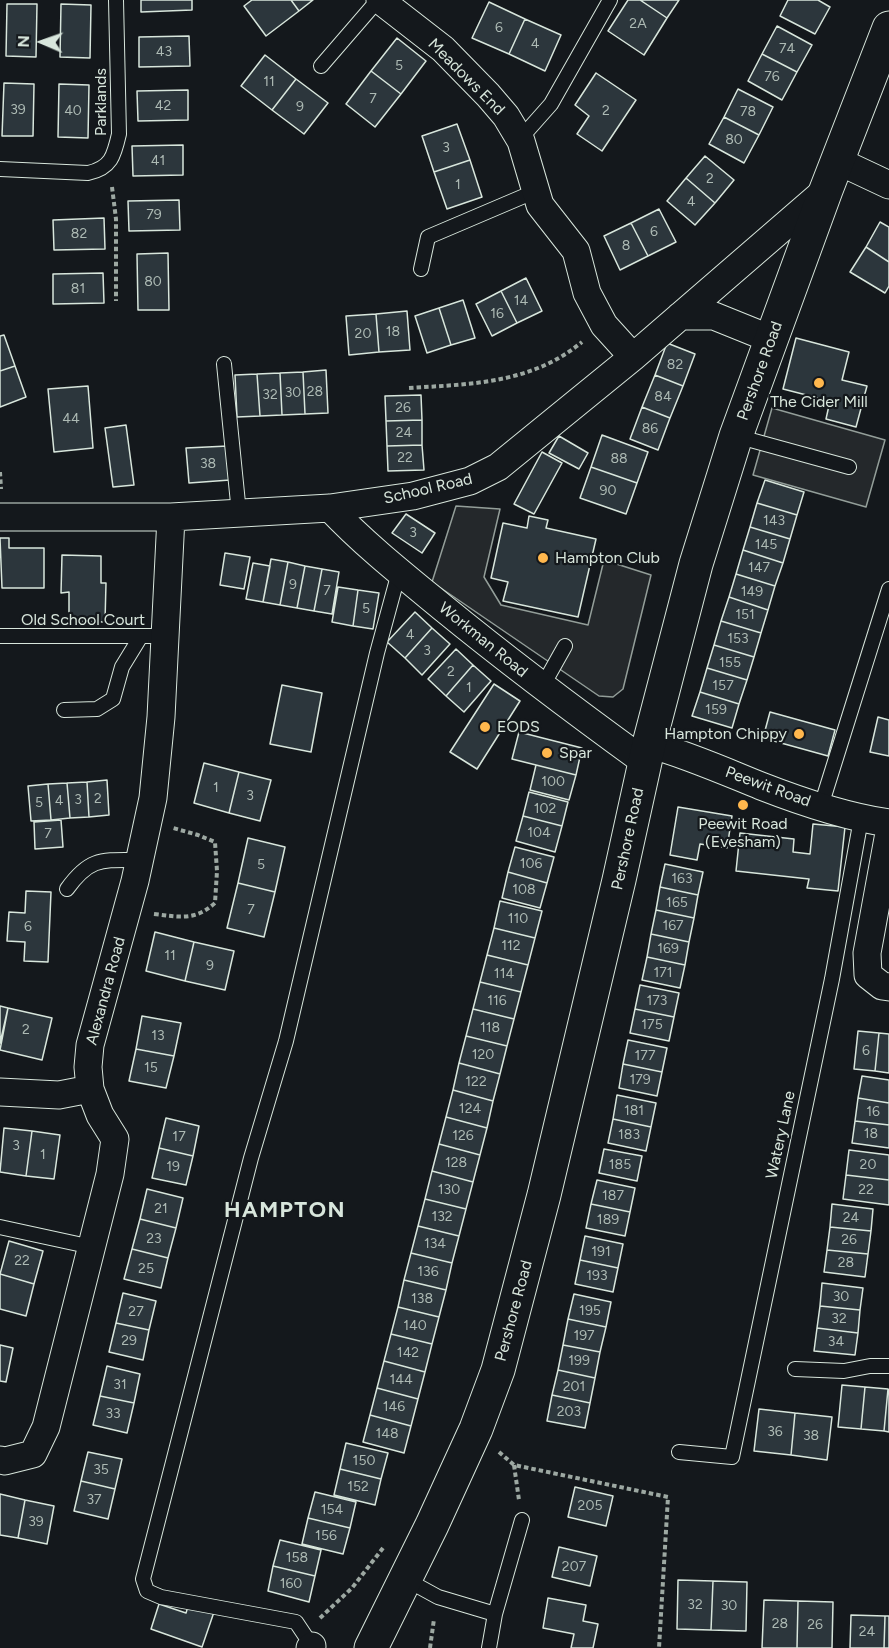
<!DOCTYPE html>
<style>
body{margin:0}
#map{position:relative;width:889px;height:1648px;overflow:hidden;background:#14181c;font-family:Figtree,sans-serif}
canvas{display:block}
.north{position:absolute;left:12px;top:12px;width:60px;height:60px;-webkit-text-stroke:4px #14181c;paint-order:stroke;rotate:272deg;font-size:16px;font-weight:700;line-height:24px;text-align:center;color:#d8e6dc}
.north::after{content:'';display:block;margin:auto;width:21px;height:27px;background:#d8e6dc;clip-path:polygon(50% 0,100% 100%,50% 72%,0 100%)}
</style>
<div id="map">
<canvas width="889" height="1648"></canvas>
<div class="north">N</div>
</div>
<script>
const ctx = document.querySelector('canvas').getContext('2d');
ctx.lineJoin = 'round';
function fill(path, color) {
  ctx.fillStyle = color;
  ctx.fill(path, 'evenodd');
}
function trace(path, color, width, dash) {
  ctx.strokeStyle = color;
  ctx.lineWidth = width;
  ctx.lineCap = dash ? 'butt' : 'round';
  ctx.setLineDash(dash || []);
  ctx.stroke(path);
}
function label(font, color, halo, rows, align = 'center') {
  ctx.font = font + ' Figtree,sans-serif';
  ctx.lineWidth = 4.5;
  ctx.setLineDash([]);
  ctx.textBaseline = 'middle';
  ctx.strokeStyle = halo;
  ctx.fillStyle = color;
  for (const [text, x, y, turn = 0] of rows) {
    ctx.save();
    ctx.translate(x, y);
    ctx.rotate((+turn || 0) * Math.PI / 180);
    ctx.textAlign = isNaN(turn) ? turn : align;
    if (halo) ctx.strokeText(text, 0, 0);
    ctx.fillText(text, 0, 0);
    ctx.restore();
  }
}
const parking = new Path2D(`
 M772,408L885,440L866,507L753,475Z
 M456,506L500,509L484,577L501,605L588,625L604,560L651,575L623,689L613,697L599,696L432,582Z`);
fill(parking, '#24282b');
trace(parking, '#939e99', 1.5);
const building = new Path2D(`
 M141,0H192V10L141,12Z
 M252,0H291L299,11L266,36L244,6Z
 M291,0H313L299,11Z
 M628,0H640L667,18L644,55L608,31Z
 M640,0H679L667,18Z
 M788,0H818L830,7L815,34L780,16Z
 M489,2L525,19L509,54L472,38Z
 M7,4H37L36,57L6,56Z
 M61,4L91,5L90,58L60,57Z
 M525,19L561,35L545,71L509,54Z
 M777,26L812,45L797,72L762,54Z
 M189,36L190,66L139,67V37Z
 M397,38L426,61L401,94L371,71Z
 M762,54L797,72L782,100L748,81Z
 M265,55L296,79L272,110L241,86Z
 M371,71L401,94L375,127L346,104Z
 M596,73L636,100L602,151L577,134L589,116L575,105Z
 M296,79L328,103L304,134L272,110Z
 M4,83L34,84L33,136H2Z
 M59,84L89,85L88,138L58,137Z
 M738,89L773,107L759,135L724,117Z
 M188,90V120L138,121L137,91Z
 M724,117L759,135L744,163L709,144Z
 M457,124L470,160L434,172L422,136Z
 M183,145V175L133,176L132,146Z
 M705,156L734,180L715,203L686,178Z
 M470,160L482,197L447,209L434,172Z
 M686,178L715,203L695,225L667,201Z
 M179,200L180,230L129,231L128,201Z
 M659,209L676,242L648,256L631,223Z
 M104,218L105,249L54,250L53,220Z
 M880,222L889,227V262L866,247Z
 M631,223L648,256L620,270L604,236Z
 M866,247L889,262V286L885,293L850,272Z
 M168,253L169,310H138L137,254Z
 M103,273L104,303L53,304V274Z
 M526,278L542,311L517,323L501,291Z
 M501,291L517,323L492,336L476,304Z
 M463,300L475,338L451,345L439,308Z
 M439,308L451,345L427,353L415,316Z
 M407,311L410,350L379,352L376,314Z
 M376,314L379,352L349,355L346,316Z
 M4,335L15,366L0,371V336Z
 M796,338L849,352L842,380L867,386L856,427L826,419L830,401L783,389Z
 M667,343L695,354L683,386L655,375Z
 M15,366L26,397L0,407V371Z
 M326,370L328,413L305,414L303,372Z
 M303,372L305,414L282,415L280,373Z
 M280,373L282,415L260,416L257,374Z
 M257,374L260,416L237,417L235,375Z
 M655,375L683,386L670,418L642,407Z
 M88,386L93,448L54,452L48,389Z
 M421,395L422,420L386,421L385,396Z
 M642,407L670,418L658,450L630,439Z
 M422,420V445L387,446L386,421Z
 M126,425L134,485L113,487L105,428Z
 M602,435L648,452L637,483L591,467Z
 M559,436L588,453L579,469L549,453Z
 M422,445L424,470L388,471L387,446Z
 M228,446L230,480L189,483L186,448Z
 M542,452L562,463L534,514L514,504Z
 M591,467L637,483L626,514L580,498Z
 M765,480L804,492L797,515L757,503Z
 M757,503L797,515L790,539L750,527Z
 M406,514L435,533L422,553L392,533Z
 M529,516L548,520L546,528L596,539L578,617L503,601L508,582L491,578L503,523L527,528Z
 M750,527L790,539L783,563L743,550Z
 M0,538H9V548H44V588H2Z
 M743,550L783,563L775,586L736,574Z
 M225,553L250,557L244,589L220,585Z
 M62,555L101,556V583H106L105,622L69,621V592L61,593Z
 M271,559L288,562L280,605L263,602Z
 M288,562L305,566L297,608L280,605Z
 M253,563L270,566L263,602L246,599Z
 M305,566L322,569L314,611L297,608Z
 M322,569L339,572L332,614L314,611Z
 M736,574L775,586L768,610L729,597Z
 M338,587L358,590L353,626L332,622Z
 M358,590L379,593L373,629L353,626Z
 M729,597L768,610L761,633L721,621Z
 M415,612L432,628L405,658L387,642Z
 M721,621L761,633L754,657L714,645Z
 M432,628L450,644L422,675L405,658Z
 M714,645L754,657L747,680L707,668Z
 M456,649L473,665L446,696L428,679Z
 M473,665L491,681L464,712L446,696Z
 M707,668L747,680L739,704L700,692Z
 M494,684L520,701L477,769L450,752Z
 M282,685L322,693L311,752L270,744Z
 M700,692L739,704L732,728L692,716Z
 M770,712L835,730L828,756L763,738Z
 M878,717L889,720V756L870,752Z
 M519,732L582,748L576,775L512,759Z
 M204,763L239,772L229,813L194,803Z
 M536,765L576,775L569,800L530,790Z
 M239,772L271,780L260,821L229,813Z
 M107,780L109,815L89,817L87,782Z
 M87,782L89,817L70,818L67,783Z
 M67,783L70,818L51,820L48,784Z
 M48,784L51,820L31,821L28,786Z
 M529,792L568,802L562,826L523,816Z
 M678,807L732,816L727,848L700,844L697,860L670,855Z
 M523,816L562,826L555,852L516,841Z
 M61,820L63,847L35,849L34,822Z
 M813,824L845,827L838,891L807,888L809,879L736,871L740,833L794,839L793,852L810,854Z
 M248,838L285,847L275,892L238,883Z
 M515,847L554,857L547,883L508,872Z
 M665,864L703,872L698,895L660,887Z
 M508,872L547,883L540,908L502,898Z
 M238,883L275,892L264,937L227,928Z
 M660,887L698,895L694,918L656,910Z
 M26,891L51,892L48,962L24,961L25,942L7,941L9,912L25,913Z
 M500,901L542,911L535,938L494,928Z
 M656,910L694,918L689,942L651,934Z
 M494,928L535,938L528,965L487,955Z
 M155,932L194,942L185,981L146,971Z
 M651,934L689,942L685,965L647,957Z
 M194,942L234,951L225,990L185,981Z
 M487,955L528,965L521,992L480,982Z
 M647,957L685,965L680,988L642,980Z
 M480,982L521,992L514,1019L473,1009Z
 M640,985L679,993L674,1017L635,1009Z
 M0,1006L8,1008L0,1043Z
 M8,1008L52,1018L42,1060L0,1050Z
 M473,1009L514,1019L507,1046L466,1036Z
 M635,1009L674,1017L669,1041L630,1033Z
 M142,1016L181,1023L174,1056L136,1049Z
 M858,1031L879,1033L875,1071L854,1069Z
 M879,1033L889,1034V1073L875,1071Z
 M466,1036L507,1046L500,1074L459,1063Z
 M628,1040L667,1048L662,1072L623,1064Z
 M136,1049L174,1056L166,1088L129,1081Z
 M459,1063L500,1074L493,1101L453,1090Z
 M623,1064L662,1072L657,1096L619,1088Z
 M862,1076L889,1080V1103L858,1098Z
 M453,1090L493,1101L487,1128L446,1117Z
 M617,1095L656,1103L651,1127L613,1119Z
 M858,1098L889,1103V1125L855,1121Z
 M446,1117L487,1128L480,1155L439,1144Z
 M166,1118L199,1126L193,1156L159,1148Z
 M613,1119L651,1127L646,1151L608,1143Z
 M855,1121L889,1125V1148L852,1143Z
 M4,1128L32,1131L26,1176L0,1172Z
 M32,1131L60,1135L54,1179L26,1176Z
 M439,1144L480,1155L473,1182L432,1171Z
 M159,1148L193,1156L186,1185L152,1178Z
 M604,1149L642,1156L637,1181L599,1173Z
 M849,1150L889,1155V1180L846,1175Z
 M432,1171L473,1182L466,1209L425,1199Z
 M846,1175L889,1180V1205L843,1199Z
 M597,1180L635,1188L630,1212L591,1204Z
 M147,1189L183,1198L176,1228L140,1219Z
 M425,1199L466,1209L459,1236L418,1226Z
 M591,1204L630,1212L625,1236L586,1228Z
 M832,1204L873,1209L871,1231L830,1227Z
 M140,1219L176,1228L168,1258L132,1249Z
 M418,1226L459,1236L452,1263L411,1253Z
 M830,1227L871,1231L868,1254L827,1250Z
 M585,1236L623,1244L618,1268L580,1260Z
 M9,1241L43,1251L34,1284L0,1274Z
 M132,1249L168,1258L161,1288L124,1279Z
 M827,1250L868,1254L865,1277L824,1272Z
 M411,1253L452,1263L446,1290L404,1280Z
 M580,1260L618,1268L613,1292L575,1284Z
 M0,1274L34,1284L26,1316L0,1309Z
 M404,1280L446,1290L439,1317L398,1307Z
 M822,1283L863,1288L860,1310L820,1306Z
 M123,1293L156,1301L149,1330L116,1323Z
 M574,1294L611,1302L606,1327L568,1319Z
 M820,1306L860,1310L858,1333L817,1328Z
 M398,1307L439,1317L432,1344L391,1334Z
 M568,1319L606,1327L600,1352L563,1345Z
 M116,1323L149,1330L143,1360L109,1352Z
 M817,1328L858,1333L855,1355L814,1351Z
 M391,1334L432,1344L425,1372L384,1361Z
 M0,1345L13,1348L6,1382L0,1381Z
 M563,1345L600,1352L595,1378L558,1370Z
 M384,1361L425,1372L418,1399L377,1388Z
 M107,1366L140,1374L134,1403L100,1396Z
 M558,1370L595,1378L590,1403L552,1395Z
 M842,1385L865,1387L861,1429L838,1427Z
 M865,1387L888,1389L884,1431L861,1429Z
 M377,1388L418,1399L411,1426L370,1415Z
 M888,1389L889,1390V1432L884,1431Z
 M552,1395L590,1403L585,1428L547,1421Z
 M100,1396L134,1403L127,1433L93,1425Z
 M759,1409L795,1413L791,1455L754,1451Z
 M795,1413L832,1417L827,1460L791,1455Z
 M370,1415L411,1426L404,1453L363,1442Z
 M346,1443L388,1453L381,1479L340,1469Z
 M88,1452L122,1459L115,1489L81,1481Z
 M340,1469L381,1479L375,1505L334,1495Z
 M81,1481L115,1489L108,1519L74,1511Z
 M575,1487L613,1496L606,1526L568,1517Z
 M315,1492L356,1502L350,1528L308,1518Z
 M0,1494L25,1500L18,1538L0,1535Z
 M25,1500L54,1506L47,1544L18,1538Z
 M308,1518L350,1528L343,1554L302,1544Z
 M280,1540L321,1550L315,1576L273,1566Z
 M559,1547L597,1556L590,1586L552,1577Z
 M273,1566L315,1576L309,1602L268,1591Z
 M678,1580L713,1581L711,1630L677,1629Z
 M713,1581L747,1582L746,1631L711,1630Z
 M548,1598L586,1605L583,1621L598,1624L593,1648H571L574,1634L543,1628Z
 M764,1600L798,1601L797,1648H762Z
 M798,1601L833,1602L832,1648H797Z
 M189,1603L214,1612L202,1647L151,1629L159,1604L186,1613Z
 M851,1615L885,1616L884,1648H850Z
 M885,1616H889V1648H884Z`);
fill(building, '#2c363c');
trace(building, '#d8e6dc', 1.5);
const service = new Path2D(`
 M321,66L378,0
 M520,139L551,104L610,0
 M0,169L88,173C111,168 114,156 119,134L116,0
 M421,269L428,237L536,191
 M224,364L239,513
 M736,436L849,467
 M0,636H166
 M542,687L565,646
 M64,710L97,709L113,699L122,667L141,636
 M821,806L889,589
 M67,889C90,857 102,860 139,860
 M0,1227L92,1247
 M795,1369L844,1371L870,1366H889
 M679,1452L732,1457L832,979L861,819
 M407,1580L438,1597L495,1614
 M312,1646L296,1622L161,1597L147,1591L143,1579L251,1158L286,1041L377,653L399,572
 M489,1648L495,1614L522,1520`);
const minor = new Path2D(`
 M380,0L443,49L488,95L506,116L521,141L540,205L576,251L587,293L604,325L633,357
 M838,161L889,185
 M680,316H714L771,339
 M330,508C364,544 403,575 442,607C508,661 576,712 645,762
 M0,517H171L330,508L413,496L470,481L498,467L633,357L826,190
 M649,744C688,755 724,771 761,786C802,802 846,817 889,823
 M889,833L867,953L868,975L882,986L889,987
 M0,1092L59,1095L90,1089
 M0,1460L5,1461L33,1454L46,1427L110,1174L115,1139L100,1115L90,1089L88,1067L90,1045L135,881L153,798L161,717L171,517
 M310,1648L312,1646`);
const secondary = new Path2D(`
 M371,1648L432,1525L476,1429L498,1370L544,1195L619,880L649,744L696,564L736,436L826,190L889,28`);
trace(service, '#d8e6dc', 16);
trace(minor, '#d8e6dc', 29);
trace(secondary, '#d8e6dc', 35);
trace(new Path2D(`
 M112,187L116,219V301
 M409,388C471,384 531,384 582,342
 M0,472L1,489
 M154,914C179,917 195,921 215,903L217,871L215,842L198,835L173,828
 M499,1452L514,1465L668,1497L659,1648
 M514,1465L519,1500
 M320,1618L352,1588L383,1548
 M430,1648L434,1619`), '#9da8a2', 4, [4.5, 3]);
trace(service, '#14181c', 14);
trace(minor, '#14181c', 27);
trace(secondary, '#14181c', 33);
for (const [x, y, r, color] of [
 [819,383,6,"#ffb74d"],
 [543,558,6,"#ffb74d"],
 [485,727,6,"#ffb74d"],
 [799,734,6,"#ffb74d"],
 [547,753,6,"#ffb74d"],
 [743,805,6,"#ffb74d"]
]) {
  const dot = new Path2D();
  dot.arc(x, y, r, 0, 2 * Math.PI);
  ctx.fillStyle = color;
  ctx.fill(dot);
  trace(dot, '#14181c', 2);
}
label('14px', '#adbab4', null, [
 ["2A",638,24],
 ["6",499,28],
 ["4",535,44],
 ["74",787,49],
 ["43",164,52],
 ["5",399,66],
 ["76",772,77],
 ["11",269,82],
 ["7",373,99],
 ["42",163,106],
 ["9",300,107],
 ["39",18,110],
 ["40",73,111],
 ["2",606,111],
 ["78",748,112],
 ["80",734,140],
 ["3",446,148],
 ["41",158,161],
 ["2",710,179],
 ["1",458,185],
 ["4",691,202],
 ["79",154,215],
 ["6",654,232],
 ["82",79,234],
 ["8",626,246],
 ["80",153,282],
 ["81",78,289],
 ["14",521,301],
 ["16",497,314],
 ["18",393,332],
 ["20",363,334],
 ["82",675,365],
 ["28",315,392],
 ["30",293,393],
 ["32",270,395],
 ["84",663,397],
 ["26",403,408],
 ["44",71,419],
 ["86",650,429],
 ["24",404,433],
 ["22",405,458],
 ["88",619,459],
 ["38",208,464],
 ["90",608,491],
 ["143",774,521],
 ["3",413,533],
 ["145",766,545],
 ["147",759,568],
 ["9",293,585],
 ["7",327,591],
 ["149",752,592],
 ["5",366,609],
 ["151",745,615],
 ["4",410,635],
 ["153",738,639],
 ["3",427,651],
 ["155",730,663],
 ["2",451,672],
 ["157",723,686],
 ["1",469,688],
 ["159",716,710],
 ["100",553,782],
 ["1",216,788],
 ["3",250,796],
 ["2",98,799],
 ["3",78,800],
 ["4",59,801],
 ["5",39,803],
 ["102",545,809],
 ["104",539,833],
 ["7",48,834],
 ["106",531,864],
 ["5",261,865],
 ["163",682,879],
 ["108",524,890],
 ["165",677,903],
 ["7",251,910],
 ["110",518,919],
 ["167",673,926],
 ["6",28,927],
 ["112",511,946],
 ["169",668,949],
 ["11",170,956],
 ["9",210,966],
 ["171",663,973],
 ["114",504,974],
 ["116",497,1001],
 ["173",657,1001],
 ["175",652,1025],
 ["118",490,1028],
 ["2",26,1030],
 ["13",158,1036],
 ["6",866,1051],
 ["120",483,1055],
 ["177",645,1056],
 ["15",151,1068],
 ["179",640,1080],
 ["122",476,1082],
 ["124",470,1109],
 ["181",634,1111],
 ["16",873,1112],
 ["18",871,1134],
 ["183",629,1135],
 ["126",463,1136],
 ["17",179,1137],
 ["3",16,1146],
 ["1",43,1155],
 ["128",456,1163],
 ["185",620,1165],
 ["20",868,1165],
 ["19",173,1167],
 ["130",449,1190],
 ["22",866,1190],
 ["187",613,1196],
 ["21",161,1209],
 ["132",442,1217],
 ["24",851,1218],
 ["189",608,1220],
 ["23",154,1239],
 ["26",849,1240],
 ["134",435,1244],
 ["191",601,1252],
 ["22",22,1261],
 ["28",846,1263],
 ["25",146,1269],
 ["136",428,1272],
 ["193",597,1276],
 ["30",841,1297],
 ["138",422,1299],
 ["195",590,1311],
 ["27",136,1312],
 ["32",839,1319],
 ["140",415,1326],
 ["197",584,1336],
 ["29",129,1341],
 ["34",836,1342],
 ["142",408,1353],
 ["199",579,1361],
 ["144",401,1380],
 ["31",120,1385],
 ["201",574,1387],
 ["146",394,1407],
 ["203",569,1412],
 ["33",113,1414],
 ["36",775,1432],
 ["148",387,1434],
 ["38",811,1436],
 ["150",364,1461],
 ["35",101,1470],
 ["152",358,1487],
 ["37",94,1500],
 ["205",590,1506],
 ["154",332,1510],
 ["39",36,1522],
 ["156",326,1536],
 ["158",297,1558],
 ["207",574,1567],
 ["160",291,1584],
 ["32",695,1605],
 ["30",729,1606],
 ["28",780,1624],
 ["26",815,1625],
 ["24",867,1632]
]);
label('16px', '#d8e6dc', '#14181c', [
 ["Meadows End",466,77,45],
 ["Parklands",101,102,-90],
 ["Pershore Road",760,371,-70],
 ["School Road",428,489,-13],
 ["Old School Court",83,620],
 ["Workman Road",483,640,39],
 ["Peewit Road",768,787,20],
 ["Pershore Road",628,839,-78],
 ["Alexandra Road",106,991,-75],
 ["Watery Lane",781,1135,-78],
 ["Pershore Road",514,1311,-75]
]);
label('16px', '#d8e6dc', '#14181c', [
 ["The Cider Mill",819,402,"center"],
 ["Hampton Club",555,558],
 ["EODS",497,727],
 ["Hampton Chippy",787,734,"right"],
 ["Spar",559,753],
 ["Peewit Road",743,824,"center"],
 ["(Evesham)",743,842,"center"]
], 'left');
ctx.letterSpacing = '1.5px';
label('bold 22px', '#d8e6dc', '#14181c', [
 ["HAMPTON",285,1211]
]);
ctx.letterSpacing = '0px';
</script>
